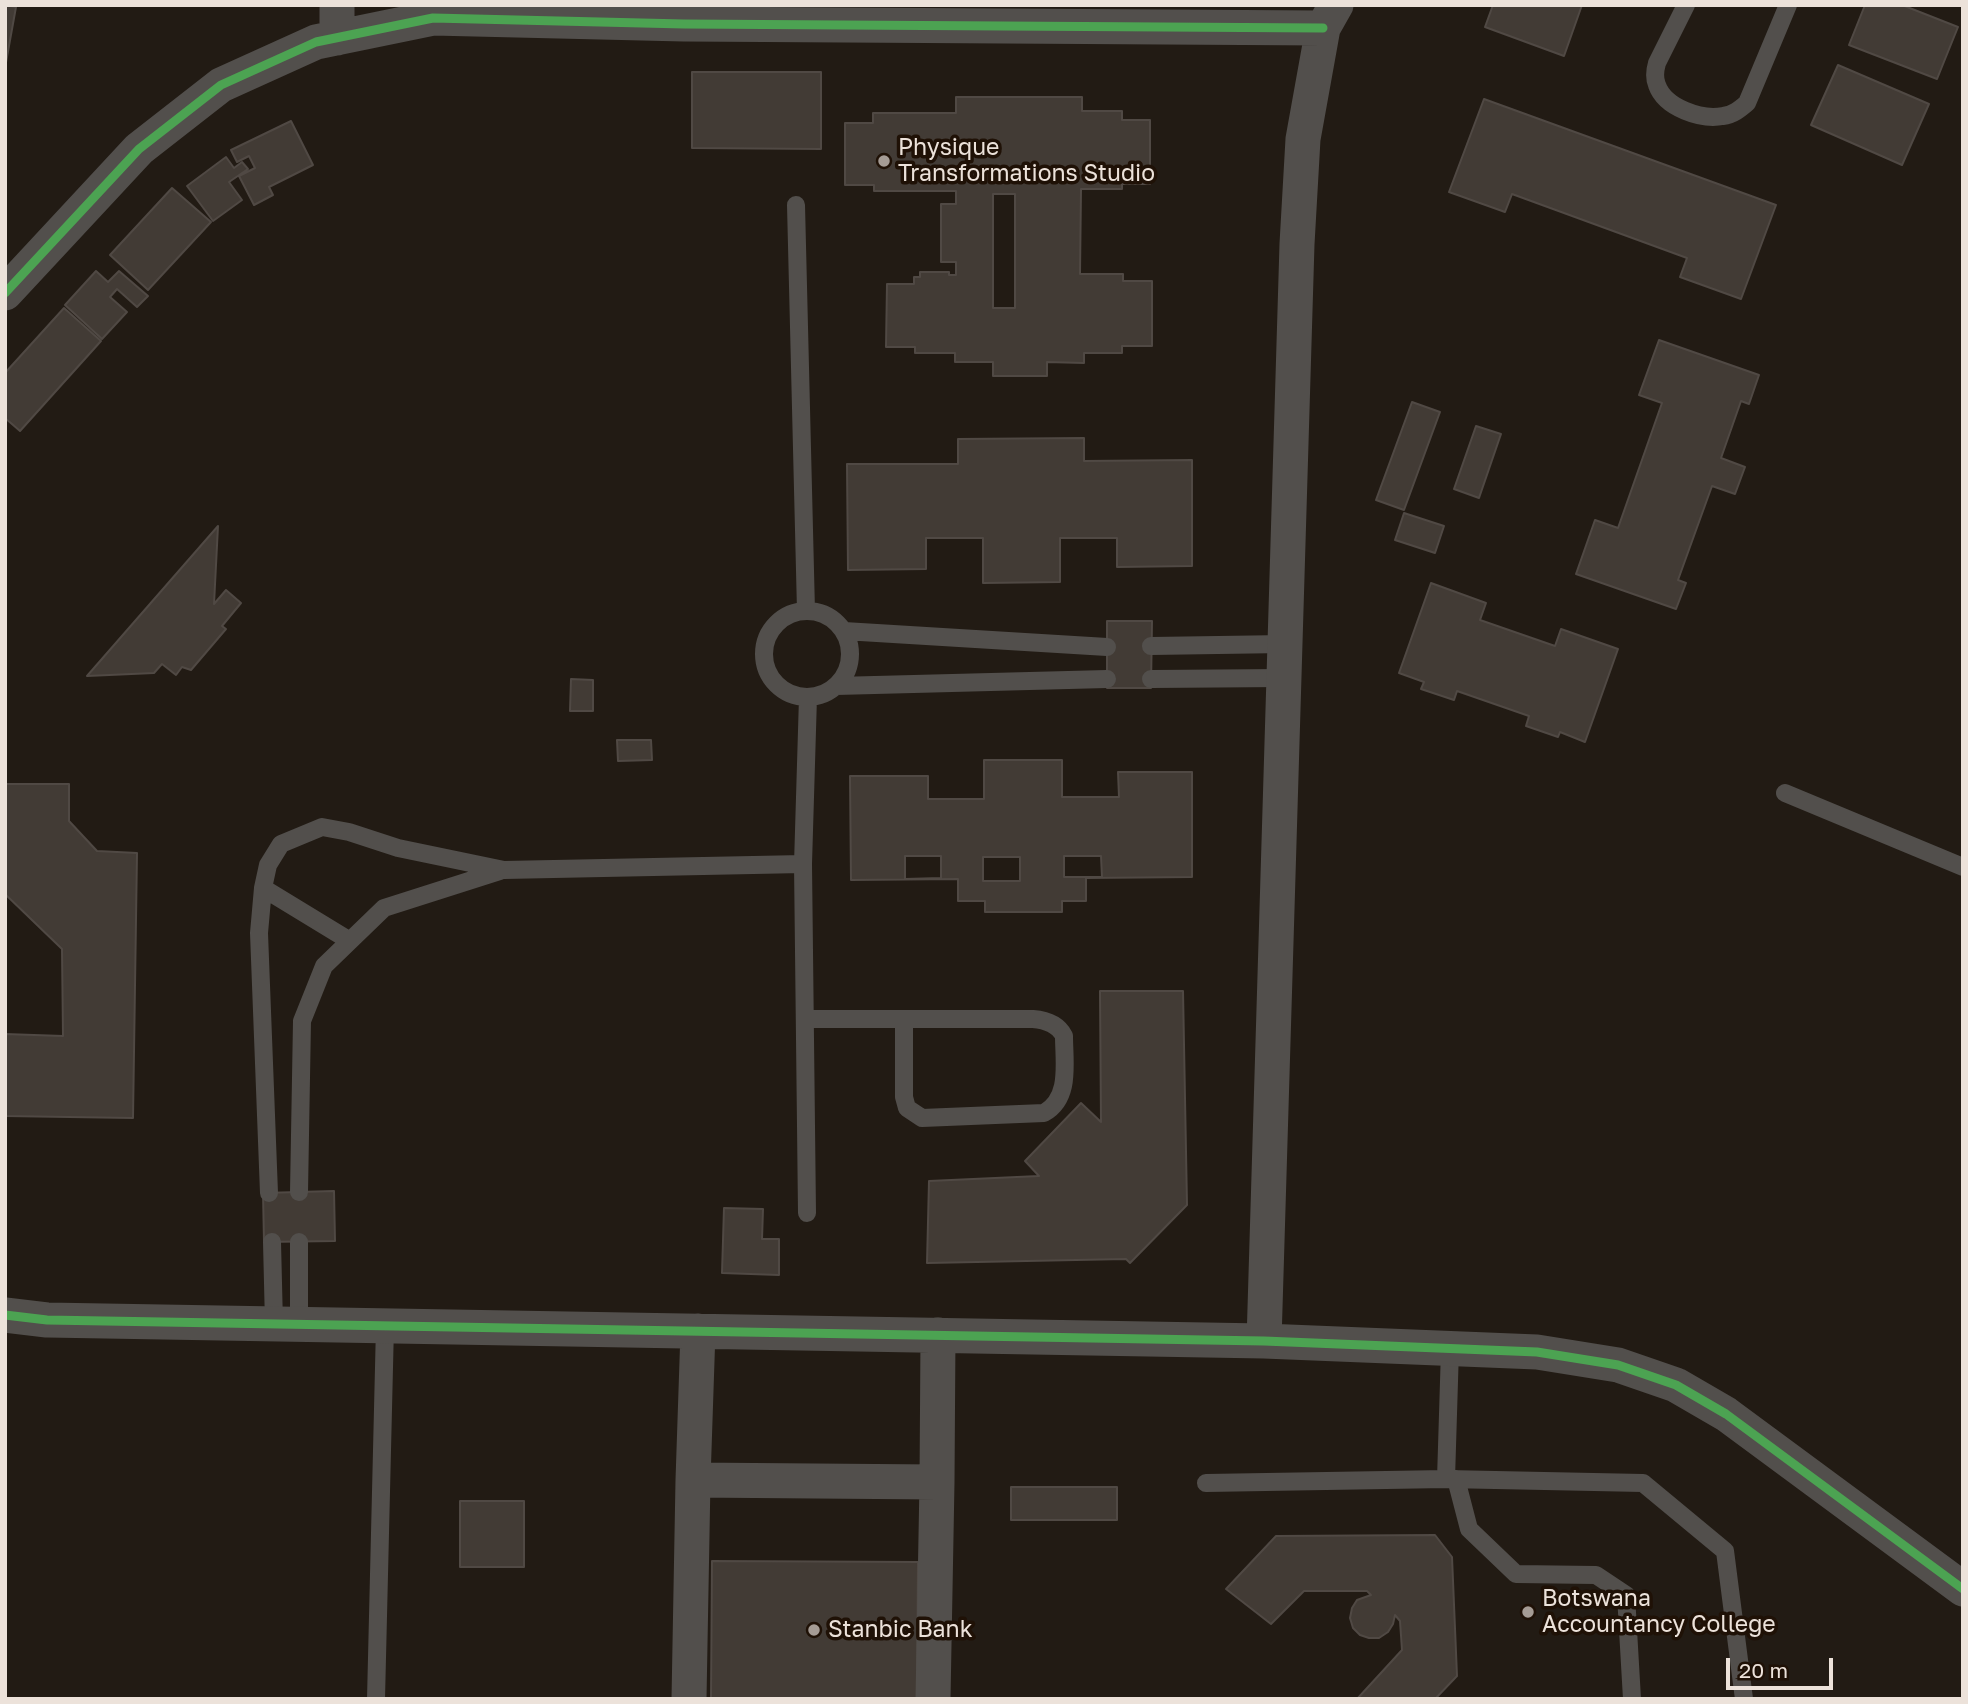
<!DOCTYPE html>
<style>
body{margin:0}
#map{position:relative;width:1968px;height:1704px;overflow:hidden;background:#221b14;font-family:"Golos Text",sans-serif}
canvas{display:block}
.frame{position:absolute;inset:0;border:7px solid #ece2da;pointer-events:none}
.scale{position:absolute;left:1726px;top:1658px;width:107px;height:32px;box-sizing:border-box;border:4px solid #ece2da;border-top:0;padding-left:9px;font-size:21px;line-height:24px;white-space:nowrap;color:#ece2da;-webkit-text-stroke:5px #1f1106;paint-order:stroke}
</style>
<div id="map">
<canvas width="1968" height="1704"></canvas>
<div class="frame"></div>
<div class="scale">20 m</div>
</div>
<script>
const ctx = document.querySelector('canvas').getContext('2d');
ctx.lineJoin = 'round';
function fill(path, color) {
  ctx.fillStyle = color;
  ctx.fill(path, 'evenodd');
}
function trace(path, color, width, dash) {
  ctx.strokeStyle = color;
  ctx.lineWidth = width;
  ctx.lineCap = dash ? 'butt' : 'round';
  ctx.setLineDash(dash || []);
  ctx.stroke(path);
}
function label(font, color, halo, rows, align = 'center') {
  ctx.font = font + ' "Golos Text",sans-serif';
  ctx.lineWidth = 7;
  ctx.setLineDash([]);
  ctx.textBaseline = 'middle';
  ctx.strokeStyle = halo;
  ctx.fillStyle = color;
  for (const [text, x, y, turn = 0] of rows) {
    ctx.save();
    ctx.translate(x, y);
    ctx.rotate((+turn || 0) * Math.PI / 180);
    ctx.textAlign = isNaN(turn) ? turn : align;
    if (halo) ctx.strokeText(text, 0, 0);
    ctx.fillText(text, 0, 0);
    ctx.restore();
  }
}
const building = new Path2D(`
 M5,5L16,7L5,68Z
 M1493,5H1582L1564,56L1485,27Z
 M1865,5H1902L1958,27L1937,79L1849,45Z
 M1838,65L1929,104L1902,165L1811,125Z
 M692,72H821V149L692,148Z
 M956,97H1082V111H1122V120H1150V184H1122V189H1081L1080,274H1123V281H1152V346H1122V353H1084V363L1047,362V376H993V362H955V353H915V347H886L887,284H914V277H920V272H949V275H956V262H941V204H956V191H874V185H845V123H873V113H956ZM993,194H1015V308H993Z
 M1484,99L1776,205L1741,299L1680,277L1687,258L1512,194L1505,212L1449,192Z
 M291,121L313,165L269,187L273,195L254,205L239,176L255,168L249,156L237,162L231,150Z
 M226,157L234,168L242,162L248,169L229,182L242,200L213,221L187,186Z
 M172,188L211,222L148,290L110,255Z
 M96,271L108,282L119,271L148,296L137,307L117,289L110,297L127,312L102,339L65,305Z
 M64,308L101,341L20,431L5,418V373Z
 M1659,340L1759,375L1749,404L1741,401L1721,458L1745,467L1735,494L1712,486L1678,580L1686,583L1676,609L1576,574L1595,520L1618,528L1662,403L1639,395Z
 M1412,402L1440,412L1404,510L1376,500Z
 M1476,426L1501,434L1479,498L1454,489Z
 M1084,438V461L1192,460V566L1117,567V538H1060V582L983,583V538H926V569L848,570L847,464H958V439Z
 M1404,513L1444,526L1435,553L1395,540Z
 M218,526L214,604L226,590L241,603L222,626L226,629L191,670L182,667L176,675L162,664L154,673L87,676Z
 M1431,583L1486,603L1480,620L1555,646L1561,629L1618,649L1585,742L1560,732L1558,737L1526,726L1529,716L1457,691L1454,700L1421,689L1424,682L1399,673Z
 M1107,621H1152L1151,688H1107Z
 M571,679L593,680V711H570Z
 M617,740H651L652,760L618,761Z
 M984,760H1062V797H1119L1118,772H1192V877L1086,878V901H1062V912H985V901H958V879L851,880L850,776H928V799H984ZM905,856H941V878L905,879ZM1064,856H1101L1102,877H1064ZM983,857H1020V881H983Z
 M5,784H69V821L97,851L137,853L133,1118L5,1116V1034L63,1036L62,949L5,894Z
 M1100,991H1183L1187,1205L1130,1263L1126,1259L927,1263L929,1181L1039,1176L1025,1161L1081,1103L1101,1122Z
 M334,1191L335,1241L264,1242L263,1193Z
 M724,1208L763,1209L762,1239H779V1275L722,1273Z
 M1011,1487H1117V1520H1011Z
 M460,1501H524V1567H460Z
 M1435,1535L1452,1557L1457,1676L1435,1699H1357L1402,1650L1400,1621L1395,1615L1393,1624L1388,1632L1379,1638H1369L1360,1635L1353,1628L1350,1618L1352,1608L1357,1600L1371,1595L1367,1591H1304L1271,1624L1226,1589L1276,1536Z
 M712,1561L918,1562L917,1699H711Z`);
fill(building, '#423b35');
trace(building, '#504944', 2);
trace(new Path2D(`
 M1686,5L1657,63C1655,70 1654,78 1657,85C1665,108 1701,120 1723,116C1733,115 1740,109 1747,103L1788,5
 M796,205L806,611
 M764 654a43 43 0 1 1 86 0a43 43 0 1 1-86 0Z
 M844,631L1107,647
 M1151,646L1285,644
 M1151,679L1284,678
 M836,686L1107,679
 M1785,793L1963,867
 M803,864L808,697
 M263,888L350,941
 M805,1019H1033C1045,1020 1058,1024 1064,1036C1064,1063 1071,1098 1044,1113L922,1118L907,1108L904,1097V1019
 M299,1192L302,1021L324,966L384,908L500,871
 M269,1193L259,933L263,888L268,865L281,844L322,827L349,832L398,848L504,870L803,864L807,1213
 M272,1242L274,1324
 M299,1242V1325
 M1446,1479L1450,1349
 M1456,1479L1469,1529L1516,1574L1596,1575L1626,1595L1632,1699
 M1206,1483L1446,1479L1643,1483L1725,1551L1744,1699
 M376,1699L385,1326`), '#524f4c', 18);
trace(new Path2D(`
 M337,5V38
 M5,293L139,149L221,85L316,42L433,18L684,24L1323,28
 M5,1315L47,1320L1264,1341L1537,1352L1618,1365L1676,1385L1726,1414L1963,1589
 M698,1331L693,1480L937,1482L938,1335
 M1264,1341L1297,244L1303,139L1323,28L1336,5
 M689,1699L693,1480
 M933,1699L937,1482`), '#524f4c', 35);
trace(new Path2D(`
 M5,293L139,149L221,85L316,42L433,18L684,24L1323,28
 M5,1315L47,1320L1264,1341L1537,1352L1618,1365L1676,1385L1726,1414L1963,1589`), '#4ca352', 9);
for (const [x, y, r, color] of [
 [884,161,7,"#a59c95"],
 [1528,1612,7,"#a59c95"],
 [814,1630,7,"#a59c95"]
]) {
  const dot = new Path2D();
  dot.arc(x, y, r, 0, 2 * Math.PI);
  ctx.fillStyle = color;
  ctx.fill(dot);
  trace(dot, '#1f1106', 2.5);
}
label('23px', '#ece2da', '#1f1106', [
 ["Physique",898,148],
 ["Transformations Studio",898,174],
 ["Botswana",1542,1599],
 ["Accountancy College",1542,1625],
 ["Stanbic Bank",828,1630]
], 'left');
</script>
